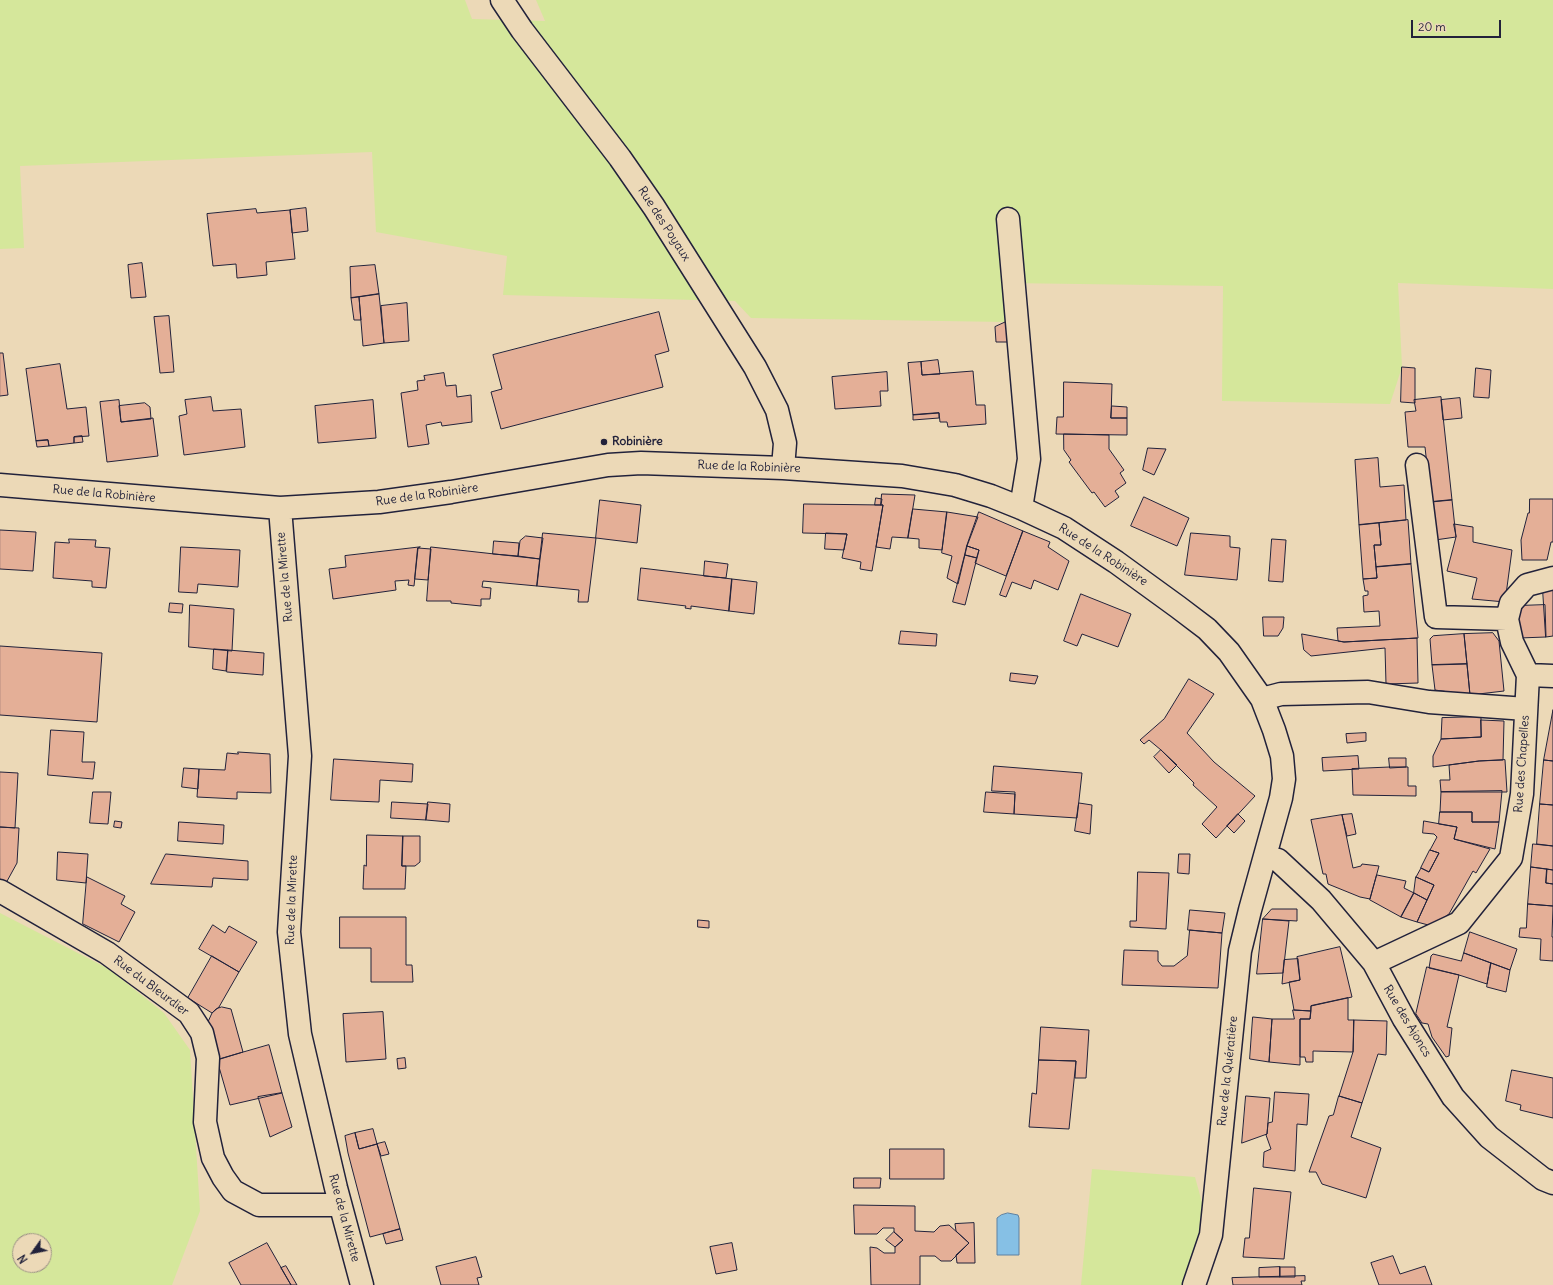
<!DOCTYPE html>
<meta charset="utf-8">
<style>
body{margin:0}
#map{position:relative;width:1553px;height:1285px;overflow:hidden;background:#ecd9b7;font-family:Delius,sans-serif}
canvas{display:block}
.north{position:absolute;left:12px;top:1233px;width:40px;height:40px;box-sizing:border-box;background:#ecd9b7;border:1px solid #9b9085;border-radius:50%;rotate:237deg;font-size:11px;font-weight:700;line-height:16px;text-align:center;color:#22223b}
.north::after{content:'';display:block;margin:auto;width:14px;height:18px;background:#22223b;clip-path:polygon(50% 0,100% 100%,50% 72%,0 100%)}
.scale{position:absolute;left:1411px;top:20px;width:90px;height:18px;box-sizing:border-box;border:2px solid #22223b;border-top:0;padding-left:5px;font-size:12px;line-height:14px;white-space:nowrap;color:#22223b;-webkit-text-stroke:3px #ecd9b7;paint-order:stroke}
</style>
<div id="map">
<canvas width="1553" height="1285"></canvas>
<div class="north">N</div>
<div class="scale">20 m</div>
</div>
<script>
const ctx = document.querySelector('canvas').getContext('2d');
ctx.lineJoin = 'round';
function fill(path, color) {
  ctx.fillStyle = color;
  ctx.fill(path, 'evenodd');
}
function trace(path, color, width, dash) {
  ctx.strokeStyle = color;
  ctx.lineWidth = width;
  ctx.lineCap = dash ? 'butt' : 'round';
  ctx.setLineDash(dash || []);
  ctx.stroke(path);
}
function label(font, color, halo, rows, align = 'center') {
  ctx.font = font + ' Delius,sans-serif';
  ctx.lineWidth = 4;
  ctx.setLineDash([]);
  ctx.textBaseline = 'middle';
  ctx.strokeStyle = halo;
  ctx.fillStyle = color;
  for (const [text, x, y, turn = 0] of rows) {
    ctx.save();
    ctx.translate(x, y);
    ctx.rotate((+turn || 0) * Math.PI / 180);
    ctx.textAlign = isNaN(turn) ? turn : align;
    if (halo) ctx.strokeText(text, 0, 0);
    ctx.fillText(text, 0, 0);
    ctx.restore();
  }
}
fill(new Path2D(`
 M0,0H465L472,19L545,21L536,0H1553V289L1398,283L1402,367L1390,404L1222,401L1223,286L1007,283L1006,322L751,318L735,301L503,295L507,256L376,232L372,152L20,166L24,248L0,249Z
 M0,913L109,969L164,1013L190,1050L200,1211L172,1285H0ZM20,1241H44V1265H20Z
 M1092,1169L1195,1177L1211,1235L1194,1285H1081Z`), '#d5e79b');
const water = new Path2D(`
 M1008,1213L1018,1215L1019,1218V1255H997V1218L1001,1215Z`);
fill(water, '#86c0e5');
trace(water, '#5e81a1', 1);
const building = new Path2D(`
 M306,208L308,231L292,233L290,210Z
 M256,209L257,213L290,210L295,259L266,262L267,275L237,278L236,264L213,266L207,214Z
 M142,263L146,297L131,298L128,265Z
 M375,265L379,294L351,298L350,267Z
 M379,294L384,343L363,346L359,297Z
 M359,297L361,320H354L351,298Z
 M407,303L409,341L384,343L381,306Z
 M659,312L669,351L655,355L663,387L501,429L491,392L502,389L493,355Z
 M169,316L174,372L160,373L154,317Z
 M1006,322L1012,342H996L995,327Z
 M0,353H3L8,395L0,396Z
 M938,360L940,374L922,375L921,362Z
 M921,362L922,375L973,371L976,405H985L986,424L948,427L947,422H940L939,413L913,415L908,363Z
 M60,364L67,409L86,407L89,436L74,437V443L49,446L48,440L36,441L26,369Z
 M1402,367L1415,368V403L1401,402Z
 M1476,368L1491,370L1489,398L1474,397Z
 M887,372L888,391H880L881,406L835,409L832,377Z
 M444,373L446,386L456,385L457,397L471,395L472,422L442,426L441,422L426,425L429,444L408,447L401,393L418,390L417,381L425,380L424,376Z
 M1064,382L1112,384L1111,418H1127V435L1056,434L1057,417H1063Z
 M211,397L213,411L241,409L245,447L184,455L179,416L187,414L185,400Z
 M1441,397L1452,500L1431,502L1425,447H1408L1405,412L1416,411L1414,400Z
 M1460,398L1462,418L1443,420L1441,400Z
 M119,400L121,422L153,418L158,456L107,462L100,402Z
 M373,400L376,438L318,443L315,406Z
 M145,403L150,407L151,419L121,422L119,406Z
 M1112,406L1127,407V418H1111Z
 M939,413V418L913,420V415Z
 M1064,434L1109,435V449L1124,470L1120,473L1126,483L1115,491L1119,497L1105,507L1094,492L1092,493L1069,462L1071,460L1064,450Z
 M82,436L83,442L74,443V437Z
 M48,440L49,446L37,447L36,441Z
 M1148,448L1166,449L1154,475L1143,470Z
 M1378,458L1380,487L1404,485L1406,520L1359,525L1355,460Z
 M882,494L915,495L908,538L892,537L890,549L876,547L883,505H881Z
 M1144,497L1189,518L1177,546L1131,526Z
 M876,498L882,499L881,505H875Z
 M1530,499H1553V542H1551L1547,560H1522L1521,540L1528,513H1529Z
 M600,500L641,505L637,543L596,538Z
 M1452,500L1456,537L1435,540L1431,502Z
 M804,504L883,505L872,571L860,569L861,562L842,558L847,534L803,533Z
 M913,509L947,512L942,550L919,548V539L908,538Z
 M947,512L978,517L967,546L958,584L947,578L952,556L942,553Z
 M979,512L1023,531L1006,576L975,563L979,550L967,546Z
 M1408,520L1411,564L1376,567L1374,545H1381L1379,523Z
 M1379,523L1381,545H1374L1377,578L1363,579L1359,525Z
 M1454,524L1473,527V542L1512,550L1505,602L1472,599L1477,578L1447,571L1456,537Z
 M0,530L36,532L33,571L0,569Z
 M1023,531L1050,542L1048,547L1069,561L1058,590L1034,580L1031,589L1012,582L1006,597L1000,595Z
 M543,533L596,538L588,602H578L579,590L537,586Z
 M826,533L847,534L844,550L825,549Z
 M1191,533L1230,536V547L1240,548L1237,580L1185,575Z
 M526,536L543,538L540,559L518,556L520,541Z
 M69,539L96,540L95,547L110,548L106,588L92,587V581L53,578L55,542L69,543Z
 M1272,539L1286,540L1283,582L1269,581Z
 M494,541L519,543L518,556L493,554Z
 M967,546L979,550L977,558L965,555Z
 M181,547L240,550L238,587L198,584L197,593L179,592Z
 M420,547L418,548L414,586L408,585L409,580L395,581L396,590L333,599L329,569L346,567L345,556Z
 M431,547L540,559L537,586L483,581L482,587L491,588L490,599H481V606L451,603V601H427Z
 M418,548L431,549L428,580L415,579Z
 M965,555L977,558L965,605L953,602Z
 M705,561L728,564L726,578L704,576Z
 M1411,564L1418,638L1344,642L1338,641L1337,628L1380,626L1379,611L1364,612L1363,596L1368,595V591H1365L1363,579L1377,578L1376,567Z
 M641,568L732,579L729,611L691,606V609L685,608L686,606L638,600Z
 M732,579L757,582L754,614L729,611Z
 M1543,590H1553V636L1546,637Z
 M1081,594L1131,614L1118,647L1082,634L1077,646L1064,641Z
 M170,603L183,604L182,613L169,612Z
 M190,605L234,609L232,651L189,647Z
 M1545,605L1546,637L1519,638L1517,606Z
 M1263,617H1284L1283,628L1278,636H1264Z
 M901,631L937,634L936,646L899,644Z
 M1493,633L1499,641L1504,691L1470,695L1464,634Z
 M1302,634L1344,642L1417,638L1418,683L1386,684L1385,648L1311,656L1304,650Z
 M1464,634L1467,664L1432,665L1430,639L1433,636Z
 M0,646L102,653L97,722L0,715Z
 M214,649L228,650L226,671L213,669Z
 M228,650L264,653L263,675L227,672Z
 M1467,664L1470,695L1435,690L1432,665Z
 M1011,673L1038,676L1035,684L1010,681Z
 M1189,679L1214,694L1187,733L1214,762L1255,796L1216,838L1202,824L1217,807L1193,785L1194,783L1161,750L1149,740L1144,744L1140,740L1164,719Z
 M1553,710V761L1544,760Z
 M1481,717V737L1441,739L1442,718Z
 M1481,720L1504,721L1503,760L1479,761L1433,767V756L1441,739L1481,737Z
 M51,730L84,732L82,762H95L93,779L48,775Z
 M1366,733V741L1347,743L1346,734Z
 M1161,750L1177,765L1169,773L1154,757Z
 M238,752L270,754L271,793L237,792V799L197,797L199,769L225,770L227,753L238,754Z
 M1358,756L1359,769L1323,771L1322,758Z
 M1389,758H1406V767L1390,768Z
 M334,759L413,764L412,782L380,780L379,802L331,800Z
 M1505,760L1507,792H1441L1440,780H1450L1449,765L1479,761Z
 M1544,760L1553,761V805L1540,804Z
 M994,766L1082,773L1077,818L1014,814L1015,792L992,791Z
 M1390,767H1408V786H1416V796L1353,795L1352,769Z
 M184,768L199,769L198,789L182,787Z
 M0,772L18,773L15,828L0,827Z
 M1502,791L1499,822H1472V812H1440L1441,792Z
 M93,792H111L108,824L90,823Z
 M986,792L1015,794L1014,814L984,812Z
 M392,802L428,804L426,820L391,818Z
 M428,802L450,804L449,822L426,820Z
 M1079,803L1092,805L1090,834L1075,831Z
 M1540,804L1553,805V846L1537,844Z
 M1440,812H1472V822H1499L1495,849L1454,839L1457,827L1439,824Z
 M1238,814L1245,821L1234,833L1227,826Z
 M1352,814L1356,834L1347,836L1342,815Z
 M1342,815L1353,868L1361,866L1362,864L1379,866L1370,899L1360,897L1328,884L1326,874H1323L1311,820Z
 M115,821L122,822L121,828L114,827Z
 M1424,821L1457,827L1454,839L1490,849L1476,873L1473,871L1449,914L1432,926L1417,922L1434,885L1416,877L1421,868L1429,872L1439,853L1430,850L1437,837L1434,834L1423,833Z
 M179,822L224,825L223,844L178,841Z
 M0,827L19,828L17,863L6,883L0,879Z
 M367,835L403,836L402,866H406L405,889H363L364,865L366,866Z
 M403,836H420V862L415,866H402Z
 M1533,844L1553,846V870L1531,867Z
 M1430,850L1439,853L1429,872L1421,868Z
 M58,852L88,854L86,883L57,880Z
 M166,854L248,861V880L213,878L212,887L151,884Z
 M1179,854H1190L1189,874L1178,873Z
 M1531,867L1547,869L1546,883L1553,884V906L1528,904Z
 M1547,869L1553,870V884L1546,883Z
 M1138,872L1169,873L1166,929L1130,927V921H1136Z
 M1377,875L1406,881L1404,888L1414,893L1401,917L1370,900Z
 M87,877L125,896L121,904L135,912L119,942L83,924Z
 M1416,877L1434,885L1427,900L1414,893Z
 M1414,893L1427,900L1417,922L1401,917Z
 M1528,904L1553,906L1552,937H1553V961L1540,960L1541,939L1519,937L1520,928H1526Z
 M1272,909H1297V921L1263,919Z
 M1190,910L1225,913L1222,933L1188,930Z
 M340,917H406V965H412L413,982H371V948H340Z
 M1263,919L1289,921L1283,973L1257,974Z
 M698,920L709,921V928L698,927Z
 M213,925L225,933L229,926L257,942L239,972L199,949Z
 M1190,930L1222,933L1218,988L1122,985L1124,950L1158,951V961L1162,966H1174L1187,956Z
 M1470,932L1517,949L1510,970L1464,953Z
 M1340,947L1352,997L1311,1006V1011L1294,1010L1289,982L1300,980L1297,957Z
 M1464,953L1491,963L1487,984L1459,975L1429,968L1431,956L1433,954L1461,961Z
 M212,956L239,972L219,1007L212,1013L188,998Z
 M1298,959L1300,980L1282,984L1284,960Z
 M1491,963L1510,970L1506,992L1487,987Z
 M1427,967L1459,975L1447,1027L1452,1028L1449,1056L1446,1057L1432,1037L1428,1024L1422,1023L1416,1014Z
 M1348,998V1020H1354L1353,1052L1313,1051V1062H1306L1305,1057H1300V1019H1310L1311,1006Z
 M222,1007L231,1009L243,1052L217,1060L207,1024L212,1013L216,1009Z
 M1293,1010L1311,1011L1310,1019H1300V1065L1269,1062L1272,1019H1294Z
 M383,1012L386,1059L346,1062L343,1014Z
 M1253,1017L1272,1019L1269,1062L1250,1059Z
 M1354,1020L1387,1021L1386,1055L1378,1054L1362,1103L1339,1096L1353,1052Z
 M1041,1027L1089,1030L1086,1078H1075L1076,1061L1039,1060Z
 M269,1045L282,1093L230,1105L217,1060Z
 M405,1058L406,1068L398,1069L397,1059Z
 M1039,1060L1076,1061L1069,1129L1029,1127L1032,1093L1036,1094Z
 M1512,1070L1553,1078V1118L1520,1110L1521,1105L1506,1101Z
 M1275,1092L1309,1094L1307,1125L1297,1124L1295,1171L1263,1167L1264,1152L1271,1149L1266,1135L1267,1134L1268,1123L1272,1122Z
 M282,1093L292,1127L270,1137L258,1097Z
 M1246,1096L1270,1098L1267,1134L1242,1143Z
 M1339,1096L1362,1103L1351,1137L1381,1148L1366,1198L1322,1184L1316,1172H1309L1329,1116L1333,1115Z
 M373,1129L377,1144L359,1149L355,1133Z
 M355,1133L359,1149L377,1144L400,1229L370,1237L348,1153L345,1136Z
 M385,1142L389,1154L381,1156L377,1144Z
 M890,1149H944V1179H890Z
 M854,1178H881L880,1188H854Z
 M1254,1188L1291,1192L1284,1259L1243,1257L1245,1238H1249Z
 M854,1205L915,1206V1231L934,1232L940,1226L949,1225L969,1243L951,1261H941L935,1256H920V1285H871L870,1247L877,1248L884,1253H895V1247L903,1240L894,1232V1228H883L877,1234H855Z
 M974,1223L975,1263H957L956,1255L969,1243L956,1231L955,1224Z
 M400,1229L403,1240L386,1244L383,1234Z
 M894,1232L903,1240L895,1247L886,1240Z
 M267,1243L291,1285H241L229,1263Z
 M732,1243L737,1270L716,1274L710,1247Z
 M1393,1256L1400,1274L1425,1266L1432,1285H1379L1371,1263Z
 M476,1257L482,1277L477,1278L479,1285H441L436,1267Z
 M286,1266L297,1285H291L281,1268Z
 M1280,1267V1277H1259V1268Z
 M1280,1267H1295V1277H1280Z
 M1305,1276V1281H1301L1302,1285H1233L1232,1278Z`);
fill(building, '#e4af97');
trace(building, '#22223b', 1);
const minor = new Path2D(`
 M502,0L522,30L620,158L654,207L755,367L777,410L785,443L783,468
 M1008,219L1029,459L1021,508
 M1417,465L1436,617L1507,619L1512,642L1528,675
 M0,485L280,508L379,502L451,492L608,465L641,463L783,468L902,476L955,485L991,496L1021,508L1064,528L1116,562L1178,607L1207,629L1229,652L1262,699L1274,730L1282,756L1284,779L1281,798L1250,910L1240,951L1211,1235L1194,1285
 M280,508L300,756L289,932L300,1034L336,1188L362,1285
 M1507,619L1511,603L1527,585L1553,578
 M1262,699L1281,694L1368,692L1429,702L1526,709
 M1265,857L1278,860L1321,900L1374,963L1404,1019L1453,1097L1489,1137L1543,1179L1553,1183
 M0,891L107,953L189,1013L202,1033L208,1058L205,1122L213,1158L223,1177L233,1191L259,1205H340
 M1374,963L1459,923L1511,858L1522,794L1528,675L1553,676`);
trace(minor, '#22223b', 25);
trace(minor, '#ecd9b7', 22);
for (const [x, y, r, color] of [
 [604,442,4,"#22223b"]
]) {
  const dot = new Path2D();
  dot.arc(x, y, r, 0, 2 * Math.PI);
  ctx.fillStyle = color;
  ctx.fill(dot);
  trace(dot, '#ecd9b7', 1.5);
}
label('12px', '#22223b', '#ecd9b7', [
 ["Rue des Poyaux",664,224,57],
 ["Rue de la Robinière",749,467,2],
 ["Rue de la Robinière",104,494,5],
 ["Rue de la Robinière",427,495,-8],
 ["Rue de la Robinière",1103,555,33],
 ["Rue de la Mirette",285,577,-95],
 ["Rue des Chapelles",1522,764,-86],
 ["Rue de la Mirette",292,900,-88],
 ["Rue du Bleurdier",151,986,37],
 ["Rue des Ajoncs",1407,1021,59],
 ["Rue de la Quératière",1228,1071,-84],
 ["Rue de la Mirette",344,1218,75]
]);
label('bold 12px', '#22223b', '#ecd9b7', [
 ["Robinière",612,442]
], 'left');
</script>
